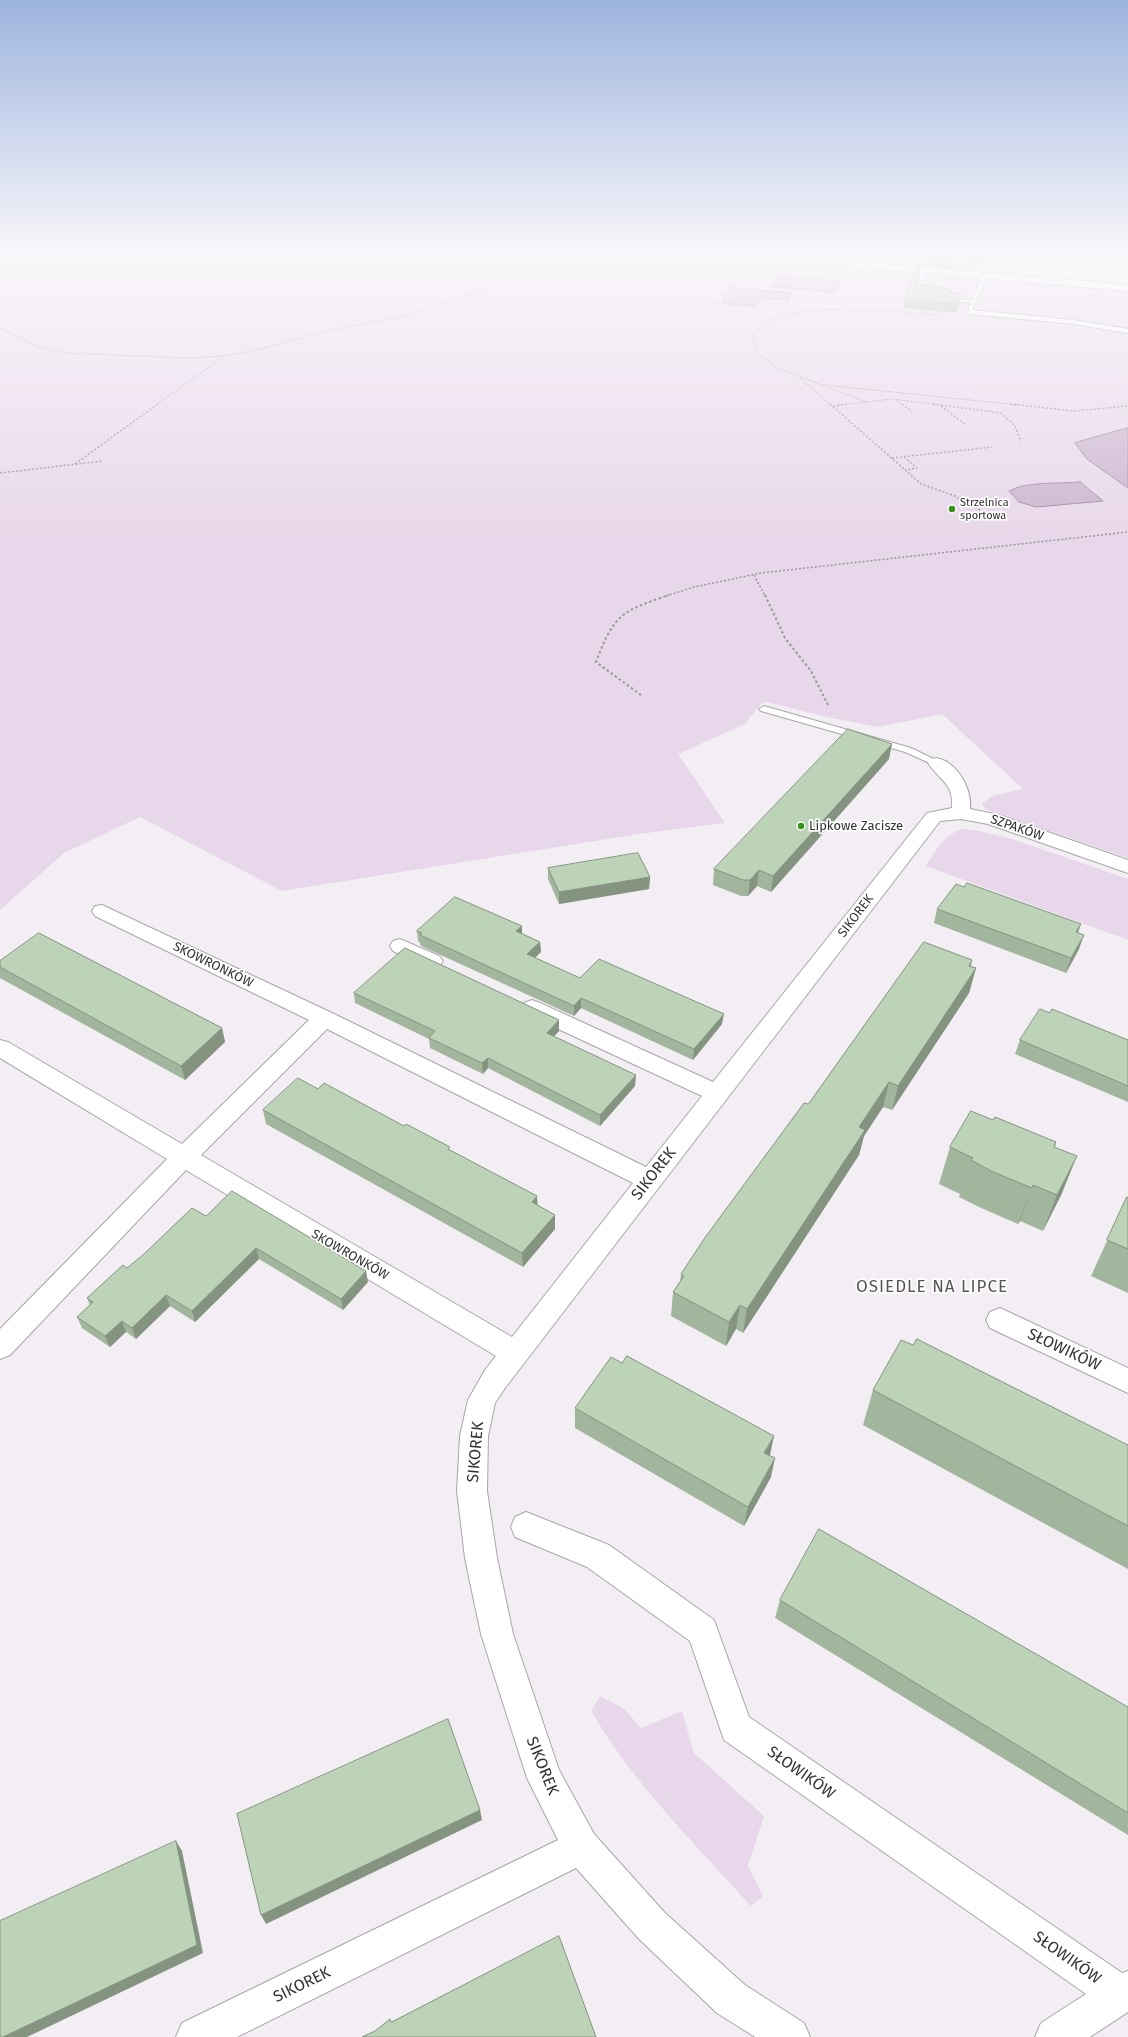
<!DOCTYPE html>
<meta charset="utf-8">
<style>
body{margin:0}
canvas{display:block;background:#f2eef3}
</style>
<canvas width="1128" height="2037"></canvas>
<script>
const ctx = document.querySelector('canvas').getContext('2d');
ctx.lineJoin = 'round';
function fill(path, color) {
  ctx.fillStyle = color;
  ctx.fill(path, 'evenodd');
}
function trace(path, color, width, dash) {
  ctx.strokeStyle = color;
  ctx.lineWidth = width;
  ctx.lineCap = dash ? 'butt' : 'round';
  ctx.setLineDash(dash || []);
  ctx.stroke(path);
}
function label(font, color, halo, rows, align = 'center') {
  ctx.font = font + ' "Fira Sans",sans-serif';
  ctx.lineWidth = 3.5;
  ctx.setLineDash([]);
  ctx.textBaseline = 'middle';
  ctx.strokeStyle = halo;
  ctx.fillStyle = color;
  for (const [text, x, y, turn = 0] of rows) {
    ctx.save();
    ctx.translate(x, y);
    ctx.rotate((+turn || 0) * Math.PI / 180);
    ctx.textAlign = isNaN(turn) ? turn : align;
    if (halo) ctx.strokeText(text, 0, 0);
    ctx.fillText(text, 0, 0);
    ctx.restore();
  }
}
fill(new Path2D(`
 M0,255H538L599,257L641,262L644,259L720,256L1128,292V858L985,809L982,804L992,796L1023,789L942,714L878,727L826,717L767,702L761,704L745,724L678,754L725,823L639,834L282,891L140,817L64,853L0,910Z
 M964,829L975,830L1012,839L1128,879V940L926,866C937,849 943,834 964,829Z
 M600,1696L623,1708L641,1728L682,1711L694,1753L764,1816L748,1866L763,1896L751,1906C695,1844 633,1783 591,1711Z`), '#e8d7ea');
const water = new Path2D(`
 M779,276L841,281L835,292L772,286Z
 M732,288L791,293L788,299L762,297L756,306L722,303Z
 M1128,428V488L1087,459L1075,443Z
 M1080,482L1103,501L1036,507L1019,502L1009,491C1026,481 1060,484 1080,482Z`);
fill(water, '#ccb4cf');
trace(water, '#9e8da0', 1);
const service = new Path2D(`
 M1108,255H1128V258L1110,257Z
 M925,268L928,270L920,291L928,293L925,295L915,293L922,270Z
 M985,273L988,275L972,310L1073,320L1128,329V333L1073,324L970,314L967,312L970,310L968,309L971,303L949,301L947,296L954,295V299L972,300L982,275Z
 M764,706L911,748L942,763L940,765H934L905,752L761,711L759,709Z`);
const minor = new Path2D(`
 M748,255H780L1128,285V291L753,258Z
 M937,758C958,763 972,789 970,809L999,815L1128,860V873L988,824L961,819L940,821L505,1388L495,1403L488,1436L487,1491L497,1558L513,1634L559,1770L594,1834L665,1913L745,1985L804,2023L810,2037H755L717,2013L639,1939L576,1868L237,2037H176L182,2023L558,1840L527,1778L481,1634L465,1558L457,1491L460,1436L468,1400L485,1370L496,1356L186,1170L10,1355L0,1359V1329L167,1159L0,1058V1040L8,1042L182,1144L309,1020L95,916L92,911L95,906L102,905L332,1013L646,1167L702,1096L524,1013L521,1008L524,1003L532,1000L540,1003L713,1082L927,813L952,808C954,783 940,781 928,763L931,759ZM327,1029L633,1183L512,1337L201,1155Z
 M400,939L439,956L443,961L439,966L432,968L425,966L393,951L390,946L393,941Z
 M1000,1308L1128,1368V1393L990,1328L986,1320L990,1312Z
 M526,1512L609,1545L714,1620L749,1717L1122,1973L1128,1971V2012L1090,2037H1035L1041,2023L1086,1994L724,1740L690,1641L587,1567L515,1537L511,1527L515,1517Z`);
trace(service, '#a9a5aa', 2);
trace(minor, '#a9a5aa', 2);
trace(new Path2D(`
 M550,255H556
 M605,255L628,259L714,255
 M1067,255L1092,257
 M1049,261L1050,255
 M775,277L770,287L839,293L845,283
 M0,285L239,255
 M729,286L793,293L788,301L767,298L760,308L715,303Z
 M729,286L741,270
 M0,328L36,346L63,353L187,358L223,356L252,351L336,329L409,315L465,295L556,268L628,259
 M800,378L831,405
 M825,385L1019,405
 M897,401L903,405
 M866,402L775,367L756,351L753,337C756,333 758,328 762,325C798,299 902,312 945,316
 M156,405L223,357
 M839,405L892,399L941,405`), '#99969a', 1, [1.5, 1.5]);
trace(new Path2D(`
 M830,404L921,484L955,496L980,510
 M902,404L912,412
 M933,404L1001,413L1015,426L1021,442
 M1010,404L1074,411L1128,406
 M833,406L847,404
 M941,406L965,424
 M904,457L917,468L905,470
 M892,458L992,447
 M75,464L158,404
 M0,473L103,461
 M754,575L765,596
 M666,596L694,587L761,573L1128,532`), '#99969a', 1.5, [2, 2]);
trace(new Path2D(`
 M765,595L785,638L811,671L829,707
 M641,695L596,662C614,614 622,611 669,595`), '#99969a', 2, [2.5, 2.5]);
fill(service, '#fff');
fill(minor, '#fff');
fill(new Path2D(`
 M902,255H987L984,265L972,264L970,270L921,266L922,256Z
 M919,274L916,284L959,303L956,313L904,308L905,299Z
 M889,759L771,892L757,886L748,896H741L713,885L714,869Z
 M548,868L650,877L649,889L559,904L548,879Z
 M937,909L1078,933L1079,949L1066,973L934,923Z
 M522,926V934L540,942L541,952L535,958L580,978L722,1024L693,1060L581,1008L574,1016L421,946L420,943L418,941L417,931Z
 M972,960L971,966L976,968L969,993L892,1110L883,1107L864,1136L859,1155L743,1333L736,1329L726,1346L671,1316L673,1292L680,1282L681,1274L808,1104Z
 M0,961L222,1028L225,1042L185,1080L0,978Z
 M354,993L559,1031L554,1036L635,1086L600,1126L488,1068L483,1074L430,1048L429,1039L355,1003Z
 M1050,1013L1128,1040V1102L1015,1054L1020,1040Z
 M318,1089L404,1126L450,1150L538,1206L555,1215V1229L523,1267L266,1124L263,1110Z
 M993,1120L1056,1142L1055,1147L1062,1193L1043,1231L1020,1221L1018,1224L979,1207L959,1197L960,1194L939,1184L950,1147Z
 M1127,1197L1128,1198V1293L1091,1276Z
 M206,1216L368,1282L343,1310L259,1259L195,1322L170,1306L136,1339L126,1332L110,1347L82,1328L77,1317L90,1305L87,1298Z
 M873,1390L1128,1445V1569L863,1425Z
 M575,1408L770,1455L771,1477L744,1526L575,1428Z
 M780,1600L1128,1707V1835L775,1618Z`), '#a2b59d');
fill(new Path2D(`
 M974,255L972,264L970,270L972,261Z
 M921,265L919,274L914,294L915,284Z
 M961,294L959,303L956,313L958,304Z
 M892,744L889,759L771,892L773,876Z
 M759,870L757,886L748,896L750,880Z
 M650,877L649,889L559,904V892Z
 M1081,924L1076,938V932Z
 M522,926V936L516,931Z
 M1084,935L1079,949L1066,973L1071,958Z
 M540,942L541,952L527,965V954Z
 M972,960L966,984L976,968L969,993L892,1110L898,1086Z
 M581,998V1008L574,1016V1006Z
 M724,1014L722,1024L693,1060L694,1049Z
 M559,1020V1031L547,1044V1033Z
 M222,1028L225,1042L185,1080L181,1066Z
 M488,1058V1068L483,1074L482,1063Z
 M636,1075L635,1086L600,1126V1115Z
 M889,1082L883,1107L864,1136L859,1155L743,1333L747,1309L859,1127Z
 M1077,1156L1062,1193L1043,1231L1057,1195Z
 M1033,1185L1020,1221L1018,1224L1032,1188Z
 M537,1196L538,1210L532,1202Z
 M555,1215V1229L523,1267L522,1253Z
 M256,1248L259,1259L195,1322L192,1311Z
 M366,1271L368,1282L343,1310L341,1299Z
 M166,1295L170,1306L136,1339L132,1328Z
 M740,1305L736,1329L726,1346L729,1322Z
 M122,1321L126,1332L110,1347L105,1336Z
 M774,1436L770,1455L760,1472L764,1453Z
 M775,1458L771,1477L744,1526L748,1507Z
 M480,1810L482,1820L266,1924L261,1915Z
 M176,1841L182,1851L203,1953L27,2037H3Z`), '#849480');
const building = new Path2D(`
 M923,255H986V256L974,255L972,261L922,257Z
 M919,265H921L915,284L949,289L951,293L961,294L958,304L905,299Z
 M848,729L892,744L773,876L759,870L750,880H743L714,869Z
 M638,853L650,877L559,892L548,868Z
 M967,883L1081,924L1076,932L1084,935L1071,958L937,909L956,884L964,887Z
 M455,897L522,926L516,931L540,942L527,954L580,978L599,959L724,1014L694,1049L581,998L574,1006L420,935L422,933L417,931Z
 M39,933L222,1028L181,1066L0,967V961Z
 M924,942L972,960L969,966L976,968L898,1086L889,1082L859,1127L865,1130L747,1309L740,1305L729,1322L673,1292L684,1276L681,1274L704,1239L804,1103L808,1104Z
 M405,948L559,1020L547,1033L636,1075L600,1115L488,1058L482,1063L429,1038L435,1031L354,993Z
 M1040,1009L1050,1013L1052,1009L1128,1040V1086L1020,1040Z
 M298,1078L318,1089L324,1083L404,1126L406,1124L450,1147L448,1149L537,1196L532,1202L555,1215L522,1253L263,1110Z
 M971,1111L993,1120L995,1117L1056,1142L1054,1147L1077,1156L1057,1195L1033,1185L1032,1188L991,1171L971,1160L973,1158L950,1147Z
 M232,1191L366,1271L341,1299L256,1248L192,1311L166,1295L132,1328L122,1321L105,1336L77,1317L93,1302L87,1298L123,1265L127,1268L144,1254L192,1208L206,1216Z
 M1127,1197L1128,1198V1249L1107,1240Z
 M917,1339L1128,1445V1526L873,1390L901,1340L913,1345Z
 M627,1356L774,1436L764,1453L775,1458L748,1507L575,1408L611,1357L622,1363Z
 M819,1529L1128,1707V1813L780,1600Z
 M448,1719L480,1810L261,1915L237,1814Z
 M176,1841L197,1945L3,2037H0V1921Z
 M559,1936L596,2037H362L375,2031L390,2019L391,2022Z`);
fill(building, '#bcd3b7');
trace(building, '#849480', 1);
const sky = ctx.createLinearGradient(0, 0, 0, 540);
sky.addColorStop(0, '#9db4de');
sky.addColorStop(0.47, '#f9f7fa');
sky.addColorStop(1, '#f9f7fa00');
ctx.fillStyle = sky;
ctx.fillRect(0, 0, 1128, 540);
for (const [x, y, r, color] of [
 [952,509,4,"#349618"],
 [801,826,4,"#349618"]
]) {
  const dot = new Path2D();
  dot.arc(x, y, r, 0, 2 * Math.PI);
  ctx.fillStyle = color;
  ctx.fill(dot);
  trace(dot, '#fff', 1.5);
}
label('11px', '#343234', '#fff', [
 ["Strzelnica",960,503],
 ["sportowa",960,516]
], 'left');
label('13px', '#343234', '#fff', [
 ["Lipkowe Zacisze",809,826]
], 'left');
label('13px', '#343234', '#fff', [
 ["SZPAKÓW",1017,828,19],
 ["SIKOREK",856,916,-53],
 ["SKOWRONKÓW",213,965,26],
 ["SKOWRONKÓW",350,1255,30]
]);
label('16px', '#343234', '#fff', [
 ["SIKOREK",654,1174,-52],
 ["SŁOWIKÓW",1064,1350,25],
 ["SIKOREK",476,1452,-85],
 ["SIKOREK",542,1766,68],
 ["SŁOWIKÓW",801,1773,35],
 ["SŁOWIKÓW",1067,1958,35],
 ["SIKOREK",302,1985,-26]
]);
ctx.letterSpacing = '1px';
label('17px', '#575357', '#fff', [
 ["OSIEDLE NA LIPCE",932,1287]
]);
ctx.letterSpacing = '0px';
</script>
